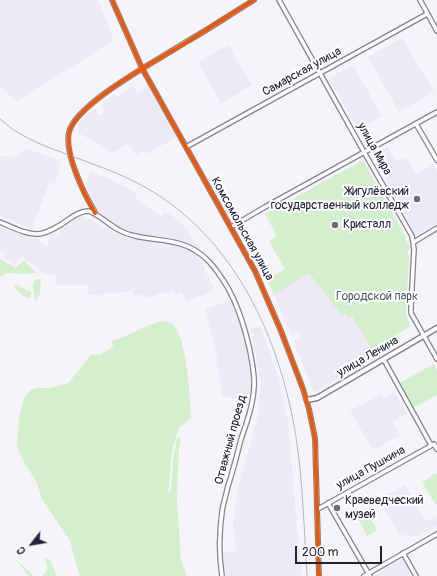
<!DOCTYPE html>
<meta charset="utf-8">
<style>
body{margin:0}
#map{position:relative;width:437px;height:576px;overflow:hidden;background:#f6f3f9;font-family:Pangolin,sans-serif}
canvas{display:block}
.north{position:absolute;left:12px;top:524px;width:40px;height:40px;-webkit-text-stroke:3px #fff;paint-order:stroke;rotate:239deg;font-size:11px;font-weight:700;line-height:16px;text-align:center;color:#22223b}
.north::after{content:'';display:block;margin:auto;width:14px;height:18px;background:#22223b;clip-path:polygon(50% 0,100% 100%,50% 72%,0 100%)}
.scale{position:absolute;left:295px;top:546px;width:87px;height:18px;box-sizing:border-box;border:2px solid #22223b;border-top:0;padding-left:5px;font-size:12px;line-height:14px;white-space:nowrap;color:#22223b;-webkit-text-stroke:3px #fff;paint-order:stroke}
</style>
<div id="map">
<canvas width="437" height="576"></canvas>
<div class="north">С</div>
<div class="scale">200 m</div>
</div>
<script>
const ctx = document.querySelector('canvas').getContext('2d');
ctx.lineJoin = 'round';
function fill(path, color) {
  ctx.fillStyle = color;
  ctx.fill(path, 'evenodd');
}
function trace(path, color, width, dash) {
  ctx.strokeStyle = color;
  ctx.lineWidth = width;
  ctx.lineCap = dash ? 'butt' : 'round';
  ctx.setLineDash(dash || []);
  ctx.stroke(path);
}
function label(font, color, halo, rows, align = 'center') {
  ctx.font = font + ' Pangolin,sans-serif';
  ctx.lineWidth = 4;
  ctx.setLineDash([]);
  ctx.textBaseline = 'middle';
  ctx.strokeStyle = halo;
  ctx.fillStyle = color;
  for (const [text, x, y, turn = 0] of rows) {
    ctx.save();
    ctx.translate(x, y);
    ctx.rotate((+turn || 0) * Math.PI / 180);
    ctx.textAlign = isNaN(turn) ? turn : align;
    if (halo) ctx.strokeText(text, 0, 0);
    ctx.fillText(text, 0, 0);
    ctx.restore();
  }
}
fill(new Path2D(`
 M0,0H98L114,41L17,101L0,87Z
 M402,38L434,92L399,112L368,57Z
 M228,45L252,85L221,103L198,62Z
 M353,65L382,116L358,130L329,78Z
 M132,86L137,93L148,86L176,137L147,154L144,150L136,155L128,144L112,153L79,133L78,124L94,108L100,116L106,112L102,105L113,95L116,98Z
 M388,146L396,162L406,157L416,174L433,164L437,171V223L416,235L373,155Z
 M27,149L61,161L58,171H60L58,177L57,176L54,184L49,183L32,229L0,216V156L13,157Z
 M90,171L105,177L137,193L134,197L161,216L165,212L167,214L169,213L190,231L188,234L194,240L193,242L202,246L200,250L126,230L116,226L98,210L90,194L91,193L85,185L86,184L85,183L90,175L88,174Z
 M81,216H83L125,238L181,245L197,252L214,290L186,302L182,292L175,295L173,291L163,295L161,293L146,298L144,293L134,296L132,290L125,292L89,295L88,286L55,285L56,275L44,274L22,256L15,265L4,257L6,253L0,250V226L14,232L35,238L48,247L50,234H60L59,230Z
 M309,273L342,316L346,314L352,316L375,357L314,392L293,340L300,337L298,333L292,336L274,295Z
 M230,301L239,319L248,356L252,382L249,401L222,396L216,352L205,309Z
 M260,326L277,373L288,422L301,576H226L223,554L236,550L233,524L237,497L240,482L258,416L261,383L251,329Z
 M394,392L407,413L393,422L400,435L373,450L350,411L381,394L384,398Z
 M405,485L426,522L436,516L437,517V526L419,536L399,535L379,500Z
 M402,559L410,574L406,576H373Z`), '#eee9f7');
fill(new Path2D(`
 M363,160L406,237L405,238L411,248L407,251L409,256L406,315L411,326L371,349L352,316L348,318L346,314L342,316L309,273L274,295L267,279L284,270V268L269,241L277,236L265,214Z
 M0,259L16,268L23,260L37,273L23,274L6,273L0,277Z
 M41,279L40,294L35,302L33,286L35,280Z
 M15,284L31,292V297L27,299L14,288Z
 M162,321C167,322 172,323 175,327C187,342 190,398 191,418L179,428L172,450L168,493L171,492L173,462L177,438L181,437L179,448L177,500L181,560L187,576H81L79,574L70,541L42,499L36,481L25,464L17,447L19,419L24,398L30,390L39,388H51L68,383L80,369L91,354L100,355L113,347L112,341C130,336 144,325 162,321Z
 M434,364L437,370V395L413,408L399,383Z
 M436,473L437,475V505L434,502L422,482Z
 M368,514L377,530L367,536L358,519Z
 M45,557L50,560L57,576H29L14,558L34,576H41L45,574L47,568Z`), '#d4efce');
const minor = new Path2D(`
 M112,0L142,68L255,271L281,331L303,389L309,409L315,438L319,576
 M279,0L364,152L412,236L414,249L411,306V313L437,359
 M420,0L437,31
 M416,124L437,160
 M186,147L427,14
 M95,212C84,194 64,153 69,132C76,103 160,59 186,42C209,29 231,14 254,0
 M0,222C32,236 39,241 69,219C75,215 81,211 88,211C96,212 110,226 119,230C137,240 161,238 181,244C204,251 216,268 228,288C239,308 245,328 250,351C252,363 255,374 254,387C253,405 247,422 241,439C237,455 233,471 228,486C226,495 223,504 222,512C219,533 219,556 222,576
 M231,227L265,207L437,112
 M414,242L437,228
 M384,360L431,445
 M328,503L370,576
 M318,509L434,444L437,449
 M403,553L416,576
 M364,576L437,534`);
const tertiary = new Path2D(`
 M307,400L317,398L437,328`);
trace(minor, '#86848c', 6);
trace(tertiary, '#86848c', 7);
trace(minor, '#fefdfe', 3.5);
trace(tertiary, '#fefdfe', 4);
trace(new Path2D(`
 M0,119C17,135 39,144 61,152C89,163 118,172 145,187C235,238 280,338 296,437C303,483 304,530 307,576`), '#b5b5b9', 1);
trace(new Path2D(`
 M112,0L142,68L255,271L281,331L303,389L309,409L315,438L319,576
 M95,213C84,194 65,155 69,133C74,104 161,58 187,42C209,28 231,14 254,0`), '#e8590c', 4);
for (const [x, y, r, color] of [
 [417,199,4,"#6c6b7e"],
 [335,225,4,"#6c6b7e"],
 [337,508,4,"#6c6b7e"]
]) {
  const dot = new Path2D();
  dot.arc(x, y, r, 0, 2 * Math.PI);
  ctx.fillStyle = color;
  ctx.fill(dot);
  trace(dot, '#fff', 1.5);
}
label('12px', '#22223b', '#fff', [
 ["Самарская улица",302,72,-29],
 ["улица Мира",374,149,61],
 ["Комсомольская улица",242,229,61],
 ["улица Ленина",368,357,-30],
 ["Отважный проезд",231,440,-75],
 ["улица Пушкина",371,468,-29]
]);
label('12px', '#22223b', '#fff', [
 ["Жигулёвский",409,192,"right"],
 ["государственный колледж",409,206,"right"],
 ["Кристалл",343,225],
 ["Краеведческий",345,501],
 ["музей",345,515]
], 'left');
label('12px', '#4f5e5d', '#fff', [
 ["Городской парк",377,297]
]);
</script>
